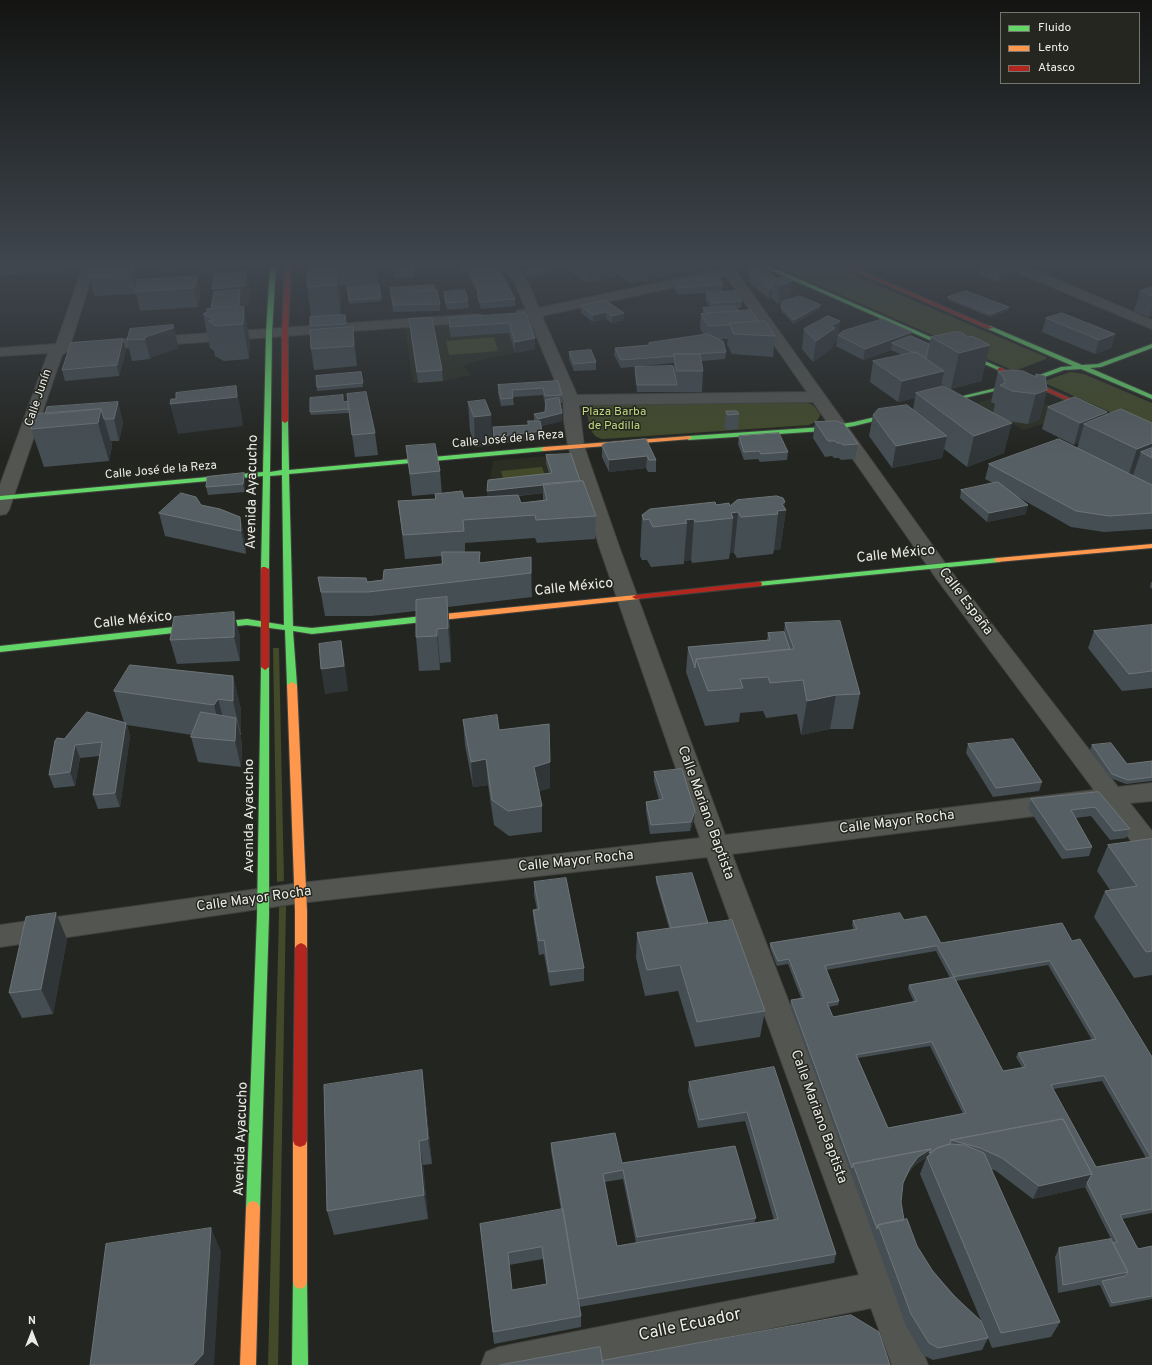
<!DOCTYPE html>
<meta charset="utf-8">
<style>
body{margin:0}
#map{position:relative;width:1152px;height:1365px;overflow:hidden;background:#232520;font-family:Overpass,sans-serif}
canvas{display:block}
.legend{position:absolute;left:1000px;top:12px;width:140px;height:72px;box-sizing:border-box;background:#24261f;border:1px solid #74756f;margin:0;padding:5px 7px;list-style:none;font-size:12px;color:#ebece8}
.legend li{display:flex;align-items:center;gap:8px;height:20px}
.legend b{width:20px;border:1px solid #74756f}
.north{position:absolute;left:12px;top:1313px;width:40px;height:40px;-webkit-text-stroke:3px #24261f;paint-order:stroke;rotate:0deg;font-size:11px;font-weight:700;line-height:16px;text-align:center;color:#ebece8}
.north::after{content:'';display:block;margin:auto;width:14px;height:18px;background:#ebece8;clip-path:polygon(50% 0,100% 100%,50% 72%,0 100%)}
</style>
<div id="map">
<canvas width="1152" height="1365"></canvas>
<ul class="legend">
<li><b style="height:5px;background:#63d668"></b>Fluido</li>
<li><b style="height:5px;background:#ff974d"></b>Lento</li>
<li><b style="height:5px;background:#b3261e"></b>Atasco</li>
</ul>
<div class="north">N</div>
</div>
<script>
const ctx = document.querySelector('canvas').getContext('2d');
ctx.lineJoin = 'round';
function fill(path, color) {
  ctx.fillStyle = color;
  ctx.fill(path, 'evenodd');
}
function trace(path, color, width, dash) {
  ctx.strokeStyle = color;
  ctx.lineWidth = width;
  ctx.lineCap = dash ? 'butt' : 'round';
  ctx.setLineDash(dash || []);
  ctx.stroke(path);
}
function label(font, color, halo, rows, align = 'center') {
  ctx.font = font + ' Overpass,sans-serif';
  ctx.lineWidth = 3;
  ctx.setLineDash([]);
  ctx.textBaseline = 'middle';
  ctx.strokeStyle = halo;
  ctx.fillStyle = color;
  for (const [text, x, y, turn = 0] of rows) {
    ctx.save();
    ctx.translate(x, y);
    ctx.rotate((+turn || 0) * Math.PI / 180);
    ctx.textAlign = isNaN(turn) ? turn : align;
    if (halo) ctx.strokeText(text, 0, 0);
    ctx.fillText(text, 0, 0);
    ctx.restore();
  }
}
fill(new Path2D(`
 M156,266H222L219,280L207,281L208,273L195,274L196,270L171,272L170,275L153,276Z
 M519,320L527,324L535,349L484,359L463,366L471,375L443,381L413,383L405,328Z
 M1008,394L1027,395L1070,415L1024,430L973,404Z
 M559,455L555,491L487,499L493,461Z`), '#2b2f23');
fill(new Path2D(`
 M775,266H833L1046,357V359L1017,370H1012Z
 M494,337L498,351L449,355L446,341Z
 M1070,372L1084,374L1152,403V431L1045,383V381Z
 M803,401L813,405L820,414C819,421 815,422 809,425L603,439C589,437 590,423 586,411L589,405L595,403Z
 M542,467L546,478L504,482L501,471Z
 M273,648H279L284,881L277,882Z
 M286,906L278,1365H268L279,913V907Z`), '#424a29');
const street = new Path2D(`
 M0,266H70L69,269L64,270L0,274Z
 M83,266H95L71,343L477,314L482,315L484,318L482,321L477,322L66,352L62,355L9,510L6,514L0,515V485L48,353L0,356V348L56,344Z
 M497,266C502,266 508,265 513,266C525,268 534,298 539,308L722,269V266H740L736,271L950,570L1118,787L1152,783V801L1130,803L1152,831V860L1143,857L1106,807L732,854L928,1365H892L871,1308L590,1365H481L486,1352L499,1347L859,1275L707,857L300,903L0,947V925L300,883L700,838L600,549L568,446L564,421L563,400L529,318L517,317L515,314L517,311L526,309L513,279L508,274ZM726,276L807,392L577,395L542,316ZM813,402L936,578L1094,790L725,835L620,549L584,446L579,405Z
 M1008,266H1025L1152,320V329L1009,269Z`);
const fast = new Path2D(`
 M270,266H276L272,333L270,472L282,470V421L285,419L288,421L289,470L544,447L547,449L544,451L289,474L293,626L312,628L423,616L427,619L423,622L312,634L293,631L297,685L295,687H289L287,685L285,630L247,625L0,652V646L247,619L284,625L282,475L270,476L269,569L265,571L261,569L263,476L0,500V496L263,472L266,333Z
 M761,266H769L1003,369L998,370Z
 M990,326L1082,365L1098,364L1152,344V348L1101,367L1090,368L1152,395V399L1081,369L1064,370L1025,384L934,405V403L1021,382L1061,367L1073,366L988,329L987,328Z
 M901,411L904,413L903,414L854,426L823,431L689,440L686,438L689,436L823,427L854,422Z
 M1106,414L1152,434V438L1104,417V415Z
 M997,558H1000L1001,560L1000,562L758,586L754,584L758,582Z
 M265,664L269,667V916L260,1208L258,1213L253,1215L248,1213L246,1208L257,916L261,667Z
 M300,1275L305,1277L307,1282L308,1365H292L293,1282L295,1277Z`);
const slow = new Path2D(`
 M689,436L691,437V439L544,451L541,449L544,447Z
 M1152,544V548L997,562L993,560L997,558Z
 M636,595H639L640,597L639,599L423,622L419,619L423,616Z
 M292,682L297,685L307,911V948L305,951L301,953L297,951L295,948V911L287,685Z
 M300,1135L305,1137L307,1141V1282L305,1287L300,1289L295,1287L293,1282V1141L295,1137Z
 M253,1201L258,1203L260,1208L256,1365H240L246,1208L248,1203Z`);
const jam = new Path2D(`
 M285,266H291L288,332V421L285,423L282,421V332Z
 M842,266H850L993,328L988,329Z
 M998,368H1002L1025,382L1043,386L1109,416L1108,417H1104L1039,388L1021,384L998,370Z
 M262,567H265L269,569V667L265,670L261,667V569Z
 M758,582H761L762,584L761,586L636,599L632,597L636,595Z
 M301,943L305,945L307,948V1141L305,1145L300,1147L295,1145L293,1141L295,948L297,945Z`);
trace(street, '#41423e', 2);
trace(fast, '#41423e', 2);
trace(slow, '#41423e', 2);
trace(jam, '#41423e', 2);
fill(street, '#535551');
fill(fast, '#63d668');
fill(slow, '#ff974d');
fill(jam, '#b3261e');
fill(new Path2D(`
 M307,266H376L378,283L339,286L341,300V315H345L347,327L355,347L357,366L314,370L311,349L310,326L311,317L307,287Z
 M378,266H413L415,277L395,278L394,270H392L391,267L378,268Z
 M458,266H495L497,271L515,299V306L481,309L478,300V295L468,272H460Z
 M569,266H698V270L631,284L616,273V277L587,283L569,270Z
 M981,266H1018L1016,273L997,281L979,275Z
 M134,267L137,282L197,276L200,295L198,307L140,311L136,294L95,296L89,277L119,268Z
 M524,270H552V274L529,278L524,274Z
 M750,270L777,279L790,299L820,309L794,324L781,311L782,303L778,304L771,298L769,299L749,282Z
 M246,272L250,291L248,305L243,306L250,341L249,359L224,361L215,356L214,351L210,348L203,314L207,312L211,309V307Z
 M673,281L723,284V291L678,295L673,287Z
 M379,284L382,301L349,304L347,287Z
 M434,285L435,291L440,304V311L393,312L390,288Z
 M1152,287V316L1149,317L1134,311L1140,291Z
 M444,292L468,301L469,308L447,310L444,299Z
 M706,293L742,301L741,308H736L739,311L758,321L775,336L773,357L732,354L727,344L728,339H719L726,352L725,359L701,361L703,371L702,392H637L635,374V367L674,368V363L621,368L614,355L615,348L648,345L649,343L704,335L700,328L701,314H703V308H710L705,300Z
 M948,297L1008,311L990,317L948,300Z
 M581,306L624,313V320L612,323L606,319L593,322L581,313Z
 M526,313L535,349L515,353L509,333L451,337L449,329V318Z
 M1046,318L1115,334L1111,348L1095,354L1042,332Z
 M409,319L442,370L443,381L418,383L410,330Z
 M840,321L838,335L911,336L929,344L931,337H968L990,345L981,381L951,389L942,384L941,387L993,413L995,404L991,402L998,372L1035,376L1036,374L1047,390L1039,420L1028,424L1008,421L1004,453L967,467L944,449L942,458L892,468L869,436L873,415L913,409L915,398L898,402L870,382L873,361L902,355L891,350L863,360L836,346L837,341L833,344L832,348L813,362L802,349L804,329Z
 M173,325L178,345V348L150,358V359L132,361L127,340Z
 M126,350L119,376L65,381L62,370Z
 M569,352L596,362V370L574,371L569,359Z
 M361,372L363,387L317,391L316,376Z
 M558,381L562,395V403H560L562,413V421L541,426L542,431V439L494,444L493,427L528,425L534,421V414L545,412L546,404H545L543,395L513,397L514,405L501,406L498,393V385Z
 M118,402L123,423L119,441H111L112,446L109,461L44,467L31,429L45,414Z
 M343,402L375,433L378,455L355,457L349,413L311,415L310,412Z
 M468,402L493,445L475,447L470,431Z
 M1048,407L1152,423V529L1104,532L1071,527L1018,497L1026,514L987,522L960,498L961,490L993,483L985,479L989,464L1077,448L1079,442L1074,445L1042,429Z
 M726,411L739,414L738,429L726,430L724,426Z
 M815,422L858,444L855,459L841,460L839,458H834L832,456L825,457L813,438Z
 M739,436L788,452L787,460L760,462L758,459L744,460L738,444Z
 M606,443L656,460V472H648L646,468L609,472L602,457V445Z
 M406,446L440,471L442,494L464,498L487,496L549,473L546,463V455L580,481L596,516L595,539L537,543L535,538L465,543V552L481,563L531,557L532,597L448,607L450,630L451,662L440,663V670L419,671L416,637V611L371,616H325L318,577L367,582L383,580L442,564V556L405,559L398,501L435,499V494L412,496ZM543,493V500L521,503L519,496Z
 M244,473L245,481V492L208,495L206,487Z
 M201,505L240,517L245,541L246,554L165,536L159,513Z
 M716,505L730,506L784,508L786,510L780,550H774L773,554L737,558L734,553H730L729,559L692,563L691,560L684,561V564L651,567L647,560H642L640,556L642,515Z
 M1151,582H1152V589L1150,587Z
 M785,623L860,694L853,729H830L801,735L797,714L766,718L763,711L740,713L739,722L705,726L686,672L688,647L767,640L768,633L784,632Z
 M1152,625V688L1122,691L1088,648L1094,631Z
 M240,636V661L177,664L170,640Z
 M233,676L241,710V735H240L242,743L241,767L198,762L191,737L192,735L127,725L130,736L120,807L98,809L93,795L100,756L80,758L75,786L54,788L49,775L64,739L124,722L114,691Z
 M463,720L499,730L550,788L539,791L542,806V832L509,836L494,825L488,785L473,787L465,745Z
 M968,744L1042,782L1039,791L993,797L966,753Z
 M1092,745L1127,764L1152,761V781L1126,784L1110,778L1090,750Z
 M654,772L695,811L694,820L690,831L650,834L646,811V802L659,800L654,781Z
 M1099,792L1130,829L1126,838L1110,840L1091,816L1076,818L1092,847L1089,856L1062,859L1028,808L1031,799Z
 M1152,839V975L1134,978L1094,917L1105,891L1110,890L1097,871L1108,845Z
 M656,877L708,923L765,1011L760,1037L695,1047L678,991L645,996L636,958L637,933L669,928L656,882Z
 M534,882L584,968V981L550,986L544,954L539,955L534,923L533,910H537L534,895Z
 M56,913L67,939L53,1014L22,1018L9,993Z
 M904,920L941,943L1072,941L1152,1057V1213L1122,1219L1138,1249L1152,1246V1299L1110,1307L1100,1285L1058,1293L1055,1257L1059,1248L1111,1239L1085,1187L1033,1199L996,1171L991,1169L1060,1322L1051,1337L992,1348L988,1338L982,1350L933,1360L923,1355L906,1326L874,1237L790,1005L791,1000L801,998L788,964L777,966L770,948V943L854,930L852,925L853,921ZM936,951L950,978L909,985L908,989L914,1002L833,1017L829,1007L838,1005L839,1001L826,970ZM1048,965L1092,1040L1018,1053L1016,1057L1022,1067L1003,1071L956,981ZM930,1046L963,1114L888,1128L858,1058ZM1102,1081L1146,1158L1096,1167L1053,1089ZM926,1158L920,1174L984,1328L932,1270L917,1246L904,1220L901,1202L903,1184L906,1176L915,1165Z
 M774,1067L836,1254L834,1263L579,1307L581,1316V1327L494,1344L480,1224L561,1210L551,1151V1143L622,1163L756,1218L754,1223L774,1220L745,1121L698,1128L688,1091L689,1082ZM623,1179L636,1243L617,1246L605,1182ZM543,1259L546,1284L512,1290L509,1265Z
 M422,1070L425,1095L432,1164L423,1165L428,1219L334,1235L327,1211Z`), '#454e53');
fill(new Path2D(`
 M378,266H391V267L378,268Z
 M391,266H402L394,270H392Z
 M587,266H616V277L587,283Z
 M632,266H698V270L631,284Z
 M1005,266H1018L1016,273L997,281L1000,268Z
 M134,267L138,286L136,292L131,275Z
 M337,267L341,300V319L337,285Z
 M552,270V274L529,278V274Z
 M246,272L250,291L248,305L243,306L250,341L249,359L243,324V321L242,325L239,305L216,307L212,289Z
 M197,276L200,295L198,307L194,288Z
 M792,281L790,301L778,304L780,285Z
 M772,288L771,298L769,299L770,289Z
 M821,305L820,309L794,324V320Z
 M1009,307L1008,311L990,317L991,314Z
 M1152,308V316L1149,317Z
 M606,312V319L593,322V315Z
 M624,313V320L612,323V316Z
 M840,321L837,341L833,344L832,348L813,362L816,341L831,326Z
 M173,325L178,345V348L150,358V359L145,339V337Z
 M353,327L355,347L357,366L354,346Z
 M912,332L910,343H892L891,350L863,360L865,349Z
 M1115,334L1111,348L1095,354L1099,340Z
 M535,338V349L515,353V342Z
 M123,339L126,350L119,376L117,365Z
 M990,345L981,381L951,389L959,353Z
 M944,371L940,392L916,393L915,398L898,402L902,381Z
 M236,386L242,416L243,426L178,434L170,404Z
 M1047,390L1039,420L1028,424L1036,394Z
 M118,402L123,423L119,441L114,419Z
 M101,409L112,446L109,461L98,423Z
 M1107,412L1100,432L1084,424L1079,442L1074,445L1080,423Z
 M562,413V421L538,427V419Z
 M491,415L493,445L475,447L474,417Z
 M1012,423L1004,453L967,467L974,436Z
 M542,431V439L494,444V437Z
 M947,436L942,458L892,468L896,446Z
 M1152,443V458L1141,452L1132,478L1127,480L1137,449Z
 M647,456L646,468L609,472V460Z
 M244,473L245,481V492L243,484Z
 M543,485V493L487,499V491Z
 M785,502L784,510H786L780,550H774L778,514L777,511Z
 M1028,505L1026,514L987,522L989,513Z
 M738,512L734,553H730L733,518L731,513Z
 M240,517L245,541L246,554L241,531Z
 M694,519L691,560L684,561L687,523L685,520Z
 M480,552L481,575L479,563Z
 M531,557L532,581V597L531,573Z
 M447,597L450,630L451,662L448,628Z
 M234,612L240,636V661L234,637Z
 M437,629L440,663V670L437,636Z
 M341,641L345,665L348,691L325,694L321,669Z
 M233,676L241,710V735L233,701Z
 M836,695L830,729L801,735L807,701Z
 M218,699L227,733L223,740L214,705Z
 M236,718L242,743L241,767L235,741Z
 M126,723L130,736L120,807L115,793Z
 M75,745L80,758L75,786L70,772Z
 M486,759L488,785L473,787L471,762Z
 M550,762V788L535,792L534,767Z
 M695,811L694,820L690,831L691,822Z
 M56,913L67,939L53,1014L41,989Z
 M422,1070L425,1095L432,1164L428,1139Z
 M419,1141L423,1165L428,1219L424,1195Z
 M931,1149L928,1157L915,1165L906,1176L900,1192L910,1168L918,1157Z
 M1092,1174L1085,1187L1033,1199L1039,1186Z
 M211,1228L221,1251L214,1365H193Z`), '#303638');
const building = new Path2D(`
 M402,266H413L414,270L395,271L394,267Z
 M458,266H468V268L459,269Z
 M468,266H495L497,271H500L515,299L480,302L477,294L479,293Z
 M547,266L552,270L529,274L524,270Z
 M994,266H1005L1000,268Z
 M119,267L118,268L99,269V268Z
 M134,267L131,275L89,277L92,269Z
 M337,267V285L307,287V269Z
 M753,268H764L777,279H773L772,288L770,289L750,272V270Z
 M246,272L244,286L212,289L215,274Z
 M197,276L194,288L135,292L138,280Z
 M787,277L792,279V281L780,285L773,279Z
 M712,278L720,279L723,284L678,288L673,281Z
 M379,284L381,298L349,300L347,287Z
 M434,285L435,289L412,291V292L437,290L440,304L393,305L390,288Z
 M1152,287V296L1140,291Z
 M240,290L239,305L211,307L214,292Z
 M465,290L468,301L446,303L444,292Z
 M735,291L742,301L712,303L706,293Z
 M966,291L1009,307L991,314L948,297Z
 M800,296L821,305L794,320L781,307L782,302Z
 M605,300L624,313L612,316L606,312L593,315L581,306Z
 M734,306L739,311L707,313L703,308Z
 M244,307L243,324L216,326L208,321L215,320L203,314L207,312V309Z
 M751,310L758,321L729,323V325L708,326L701,314Z
 M526,313L535,338L515,342L509,323L450,327L449,318Z
 M1062,313L1115,334L1099,340L1046,318Z
 M345,315L346,324L310,326V317Z
 M828,316L840,321L831,326L835,328L816,341L804,329Z
 M432,318L442,370L417,372L409,319Z
 M883,319L912,332L865,349L838,335L843,331Z
 M765,321L775,336L734,334L729,323Z
 M173,325V328L145,337V339L127,340L130,329Z
 M353,327L354,346L311,349L310,330Z
 M954,332H961L968,337L972,336L990,345L959,353L931,337Z
 M708,334L723,341L726,352L694,354H674L675,356L621,360L615,348L650,345L649,343Z
 M911,336L929,344L926,358L916,352L915,353L892,343Z
 M123,339L117,365L62,370L71,343Z
 M591,350L596,362L574,364L569,352Z
 M916,352L944,371L902,381L873,361Z
 M674,354H700L703,371H677Z
 M673,366L677,385H637L635,367Z
 M1010,370L1023,371L1036,377V374L1045,376L1047,390L1036,394L1012,391L1000,385L1005,383L1003,376L998,372Z
 M361,372L363,383L317,387L316,376Z
 M558,381L562,395L545,396L543,388L512,390L513,398L501,399L498,385Z
 M236,386L237,397L170,404L171,399H176V393Z
 M944,386L1012,423L974,436L916,393Z
 M366,392L375,433L352,435L347,394Z
 M343,395V402L348,401L349,409L310,412V398Z
 M1075,397L1107,412L1080,423L1048,407Z
 M559,398L562,413L538,419L534,414L545,412L546,400Z
 M485,400L491,415L474,417L468,402Z
 M118,402L114,419H104L101,409L45,414L47,407Z
 M907,405L947,436L896,446L873,415L878,409Z
 M101,409L98,423L31,429L36,414Z
 M1121,409L1152,423V443L1137,449L1084,424Z
 M726,411H737L739,414L728,415Z
 M528,421H540L542,431L494,437L493,427L528,425Z
 M837,421L844,424L858,444L843,445L841,443H837L835,441H828L815,422Z
 M779,433L788,452L761,454L759,451L744,452L739,436Z
 M646,439L656,460H649L647,456L609,460L602,445L606,443Z
 M1059,439L1152,485V513L1109,516L1076,511L989,464Z
 M435,444L440,471L410,474L406,446Z
 M1152,448V458L1141,452Z
 M571,454L580,481L487,491L488,480L552,473L546,455Z
 M244,473L243,484L206,487L207,477Z
 M583,481L596,516L536,520L535,515L463,520L464,531L403,535L398,501L436,499L435,494L462,491L464,498L518,495L521,503L547,500L543,484Z
 M998,482L1028,505L989,513L961,490Z
 M181,493L196,497L201,505L220,509L240,517L241,531L159,513Z
 M777,496L783,498L785,502L782,504L786,510L777,511L778,514L741,517L738,512L731,513L733,518L695,522L694,519L685,520L687,523L653,527L649,519L644,520L642,515L650,509L715,502L716,505L729,503L730,506L737,500Z
 M442,552H480L479,563L531,557V573L368,592H321L318,577L366,578L367,582L383,580L384,570L442,564Z
 M447,597L448,628L437,629V636L416,637V600Z
 M234,612V637L170,640L174,617Z
 M840,621L860,694L836,695L807,701L803,680L770,683L768,677L740,679L743,688L708,691L696,659L794,649L785,623Z
 M1152,625V671L1129,674L1094,631Z
 M784,632L790,649L696,659L695,668L688,647L770,640L768,633Z
 M341,641L344,666L321,669L319,644Z
 M130,665L233,676V701L218,699L214,705L114,691Z
 M87,712L126,723L115,793L93,795L102,742L75,745L70,772L49,775L55,741L57,738L64,739Z
 M201,712L236,718L235,741L191,737Z
 M497,715L499,730L549,724L550,762L534,767L542,806L508,811L492,800L486,759L471,762L463,720Z
 M1013,739L1042,782L996,788L968,744Z
 M1111,743L1127,764L1152,761V777L1128,780L1112,774L1092,745Z
 M682,769L695,811L691,822L651,825L646,802L663,799L654,772Z
 M1099,792L1130,829L1114,831L1095,807L1071,810L1092,847L1066,850L1031,799Z
 M1152,839V951L1146,952L1105,891L1137,886L1108,845Z
 M692,873L708,923L671,928L656,877Z
 M566,878L584,968L549,972L544,940L539,941L533,910L539,909L534,882Z
 M56,913L41,989L9,993L26,917Z
 M900,913L904,920L926,916L941,943L1062,923L1072,941L1080,939L1152,1057V1209L1120,1215L1138,1249L1152,1246V1296L1112,1303L1102,1281L1125,1276L1128,1272L1113,1243L1117,1242L1087,1183L1092,1174L1063,1119L951,1140L950,1144L937,1148L932,1152L929,1153L931,1149L853,1164L852,1168L791,1000L804,998L789,959L778,961L770,943L857,929L853,921ZM937,946L954,977L909,985L917,1001L833,1017L827,1003L839,1001L825,966ZM1050,961L1096,1039L1018,1053L1026,1067L1003,1071L954,977ZM932,1042L966,1113L888,1128L856,1055ZM1104,1076L1151,1157L1096,1167L1051,1085Z
 M732,920L765,1011L697,1022L680,965L647,970L637,933Z
 M774,1067L836,1254L578,1299L551,1143L615,1133L622,1163L735,1146L756,1218L637,1237L623,1170L603,1174L617,1246L778,1219L747,1112L699,1120L689,1082Z
 M422,1070L428,1139L419,1141L424,1195L327,1211L324,1085Z
 M1063,1119L1092,1174L1039,1186L1002,1158L980,1148L951,1140Z
 M950,1144L965,1145L984,1153L1060,1322L1001,1333L927,1157L937,1148Z
 M931,1149L918,1157L910,1168L903,1183L901,1202L904,1220L878,1225L877,1229L853,1164Z
 M563,1209L581,1316L493,1332L480,1224ZM542,1247L547,1284L512,1290L508,1253Z
 M907,1219L917,1246L932,1270L952,1294L981,1321L988,1338L938,1348L929,1343L911,1314L878,1225Z
 M211,1228L203,1354L193,1365H90L106,1244Z
 M1111,1239L1128,1272L1063,1285L1059,1248Z
 M851,1315L879,1332L890,1365H603L602,1361Z
 M600,1347L603,1365H500Z`);
fill(building, '#565f63');
trace(building, '#6e7578', 1);
const sky = ctx.createLinearGradient(0, 0, 0, 457);
sky.addColorStop(0, '#131412');
sky.addColorStop(0.58, '#3f464e');
sky.addColorStop(1, '#3f464e00');
ctx.fillStyle = sky;
ctx.fillRect(0, 0, 1152, 457);
label('12px', '#ebece8', '#24261f', [
 ["Calle Junín",39,398,-71],
 ["Calle José de la Reza",508,440,-5],
 ["Calle José de la Reza",161,471,-5]
]);
label('12px', '#c0d77e', '#24261f', [
 ["Plaza Barba",614,413],
 ["de Padilla",614,427]
]);
label('14px', '#ebece8', '#24261f', [
 ["Avenida Ayacucho",253,492,-89],
 ["Calle México",896,555,-6],
 ["Calle México",574,588,-6],
 ["Calle España",965,602,53],
 ["Calle México",133,621,-6],
 ["Calle Mariano Baptista",705,813,70],
 ["Avenida Ayacucho",250,816,-90],
 ["Calle Mayor Rocha",897,823,-7],
 ["Calle Mayor Rocha",576,862,-6],
 ["Calle Mayor Rocha",254,900,-8],
 ["Calle Mariano Baptista",818,1117,70],
 ["Avenida Ayacucho",242,1139,-88]
]);
label('17px', '#ebece8', '#24261f', [
 ["Calle Ecuador",690,1326,-12]
]);
</script>
